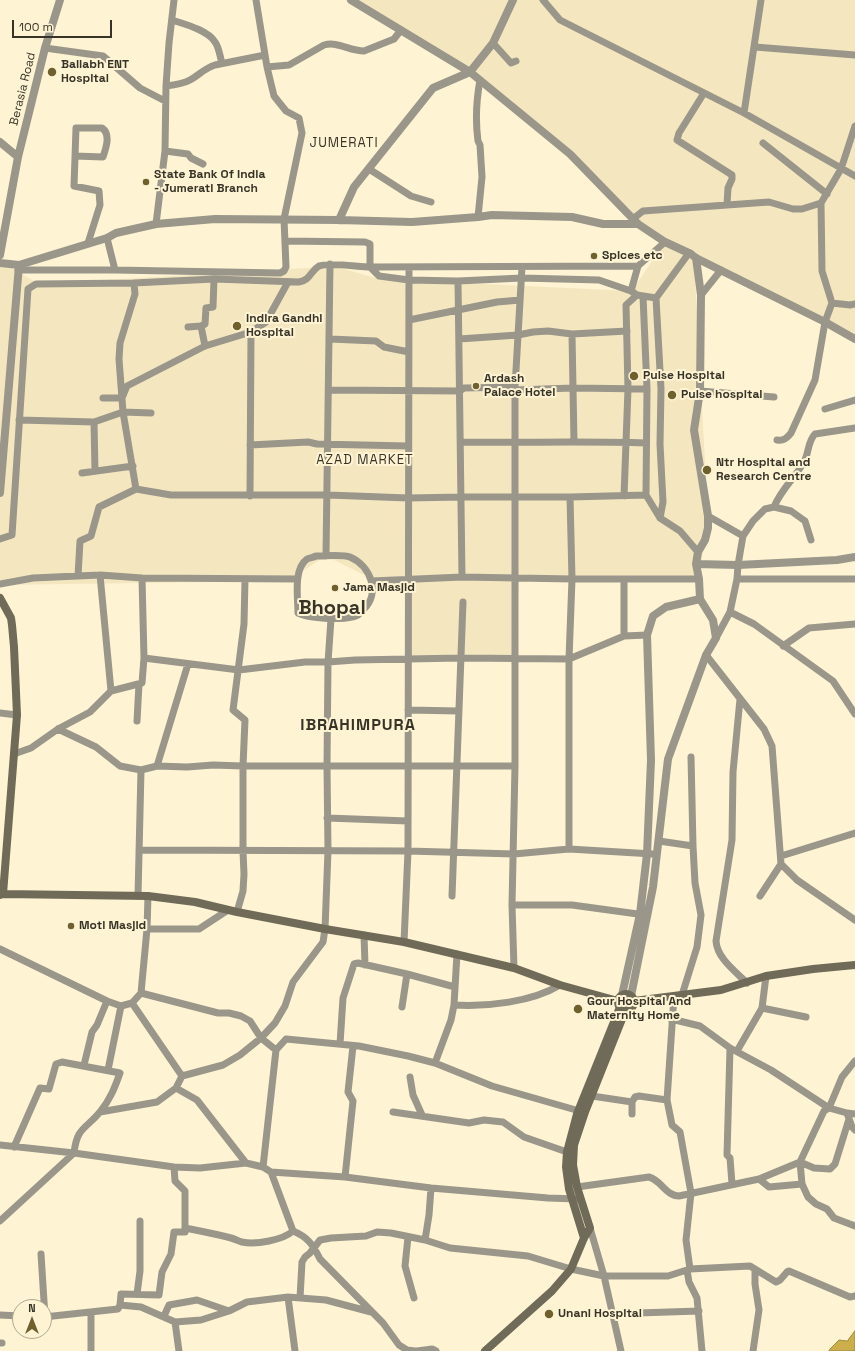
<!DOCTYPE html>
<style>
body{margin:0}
#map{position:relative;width:855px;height:1351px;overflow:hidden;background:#fef4d4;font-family:"Space Grotesk",sans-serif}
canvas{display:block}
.north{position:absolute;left:12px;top:1299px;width:40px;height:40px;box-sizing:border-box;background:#fef4d4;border:1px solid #aea78f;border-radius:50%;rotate:0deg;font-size:11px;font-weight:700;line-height:16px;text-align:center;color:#373327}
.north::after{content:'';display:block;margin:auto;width:14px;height:18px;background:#70602e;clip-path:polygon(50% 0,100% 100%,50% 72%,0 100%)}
.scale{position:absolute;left:12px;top:20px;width:100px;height:18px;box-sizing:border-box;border:2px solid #373327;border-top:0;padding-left:5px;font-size:12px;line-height:14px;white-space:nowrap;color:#373327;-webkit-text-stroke:3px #fef4d4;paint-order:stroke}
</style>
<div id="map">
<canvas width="855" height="1351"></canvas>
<div class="north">N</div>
<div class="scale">100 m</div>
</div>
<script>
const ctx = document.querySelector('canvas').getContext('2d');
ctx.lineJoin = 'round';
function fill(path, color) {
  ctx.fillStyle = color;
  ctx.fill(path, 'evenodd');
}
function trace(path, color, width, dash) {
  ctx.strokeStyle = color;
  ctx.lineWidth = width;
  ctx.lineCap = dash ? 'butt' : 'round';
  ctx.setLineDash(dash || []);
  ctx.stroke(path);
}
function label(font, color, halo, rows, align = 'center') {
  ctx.font = font + ' "Space Grotesk",sans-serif';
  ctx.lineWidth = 4;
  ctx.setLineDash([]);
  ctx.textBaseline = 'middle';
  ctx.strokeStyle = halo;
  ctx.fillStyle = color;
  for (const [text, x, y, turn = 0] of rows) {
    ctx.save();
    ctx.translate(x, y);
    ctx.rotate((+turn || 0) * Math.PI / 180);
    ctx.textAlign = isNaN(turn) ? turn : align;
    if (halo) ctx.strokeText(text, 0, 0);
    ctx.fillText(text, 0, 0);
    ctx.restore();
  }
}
fill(new Path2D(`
 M347,0H855V342L694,258L708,517L699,579L519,578L515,659H408V578L372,579L326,556L287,581L0,585V261L39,284L322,267L331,265L379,279L632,291L664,243L471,72Z`), '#f4e7c0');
const water = new Path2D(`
 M855,1331V1351H829L830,1349L839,1340L847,1341Z`);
fill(water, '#ccaf4b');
trace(water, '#9f8a40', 1);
trace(new Path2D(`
 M543,0L560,20L744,113L855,176
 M172,20C184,24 208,30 215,42C219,47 220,57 222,63
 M493,43L511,63L516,61
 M755,47L855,55
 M45,48L103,56L140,88L165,101
 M267,67L289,65L324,45C338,41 349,51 364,51L394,39L401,30
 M166,86C175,85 183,84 190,80C199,75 205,68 215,65L265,55
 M704,93L679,133L677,140L732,175V179L728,188L727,204
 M744,113L761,0
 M763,143L827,194
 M165,151L188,154L191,158L203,164
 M75,156L103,157C106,148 111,134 102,128H76L74,186L99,191L100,205L88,243
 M369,169L411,196L431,202
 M478,217L482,177L480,145L478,141C475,119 476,102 480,80
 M634,218L643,211L769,202L793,209H802L821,203
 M156,224L165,151L166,86L169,43L174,0
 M107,238L115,270
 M285,241L365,242L370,244V267L379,276L409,280L458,281L522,278L599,280L631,291
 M638,266L631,291L637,295L656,298
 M18,270H115L280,273L284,271L286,267L284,219L302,133L299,118L286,111L274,96L267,67L256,0
 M458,281L462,577
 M134,283L135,294L120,343L119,359L123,412L136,489
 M701,295L721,270
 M643,296L647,389L646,495L660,518L680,531L698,552
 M832,303L850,305L855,304
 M409,320L497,302L520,300
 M188,327L201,326
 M572,334L574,442
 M330,339L376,341L384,347L409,352
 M459,339L518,335L533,332L548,331L572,334L627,331
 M205,346L201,326L205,324L206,308L213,307L214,279
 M329,390L460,391L464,388L515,387
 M515,390L573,388L647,389
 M700,391L774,397
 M103,398H122L127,386L205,346L251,332L266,322L288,282
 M825,409L855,400
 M19,420L94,422L123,412L151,413
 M94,422L95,471
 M777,440C784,441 787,438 791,433L815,380L825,322L832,303L822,271L821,203L841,169L855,126
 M461,442C523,443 585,441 646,443
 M250,445L308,442L317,444L408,446
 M82,473L133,466
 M250,496L251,332
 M624,496L628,389L626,305L637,295
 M774,507C781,489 797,476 805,460C809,451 808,441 815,434L855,428
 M708,516L743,536
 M660,518L663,502L660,444L661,389L656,298L689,253
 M0,539L12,535L28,289L36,284L134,283L214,279L299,282C311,280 310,271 319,266C328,262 359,267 370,267L638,266L665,242
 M316,556C325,556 343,554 350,557C371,566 381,594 363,610C361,612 359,615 356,616C348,619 331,619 322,618C314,617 306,617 298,613C298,598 293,569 307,559C310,558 314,557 316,556Z
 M326,556L330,264
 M100,575L111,691
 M78,576L80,541L91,536L99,507L136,489L171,495H328L408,498L462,497H570L646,495
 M624,579V636
 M737,579H855
 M372,581L462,577L572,579H699
 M0,584L33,578L100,575L142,578L297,579
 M730,612L754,624L833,681L855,714
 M716,638L730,612L737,579L738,565L743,536L753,521L765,509L774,507L791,511L805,521L811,540
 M783,646L809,628L855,624
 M706,655L764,729L772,746L781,864L797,880L855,920
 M144,658L239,670L305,662H328L355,660L461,658L569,659L624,636L647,635
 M740,699L733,772L732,840L716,941C717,958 735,971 747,983
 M408,710L459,711
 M0,713L17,715
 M137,721L139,684
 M58,729L96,747L120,766L141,770L157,766L188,664
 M14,754L31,748L58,729L90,712L111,691L142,683L144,658L142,578
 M691,757L693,846
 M157,766L187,767L213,765L243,766H515
 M327,818L408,821
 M659,841L693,846L695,883L701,915L697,947L682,995
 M569,849V659L572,579L570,497
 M139,850L408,851L514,854L569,849L653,854
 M781,856L855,833
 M138,896L141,770
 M452,896L463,602
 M760,896L781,864
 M512,905H572L645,915
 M237,912L243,891L244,874L243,851V766L245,720L233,710L244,624L245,579
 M147,929H199L228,910
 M364,935L365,965
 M404,942L408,851L409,267
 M0,949L107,1001L121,1006L132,1003L141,993L147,929L148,896
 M514,968L512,905L515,766V387L522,267
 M141,993L218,1013H229L241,1016L250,1021L261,1038L276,1050
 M674,996L667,1100L672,1125L680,1132L691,1193L686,1240L690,1269
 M132,1003L182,1076
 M454,1005C487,1007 532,1002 560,985
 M402,1007L407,974L455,987
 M762,1008L806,1017
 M671,1019L700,1026L730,1048L771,1070L829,1108L847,1113L852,1127L855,1130
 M340,1044L343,998L354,964L358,963L407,974
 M730,1048L727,1155L730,1158L732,1184
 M737,1051L762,1008L766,976
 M435,1063L451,1020L454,1005L457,954
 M84,1065L92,1032L97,1025L107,1001
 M108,1070L121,1006
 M410,1077L413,1095L422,1115
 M176,1088L197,1100L246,1163
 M592,1096L632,1102
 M100,1112L157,1102L176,1088L182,1076L223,1065L240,1055L261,1038L275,1023L285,1006L293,982L323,942L325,929L328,851L327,766L328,662L331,619
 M393,1112L469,1123L484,1120L503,1122L524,1137L567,1152
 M847,1113L855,1114
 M632,1114V1102L635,1097L639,1096L667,1100
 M849,1119L835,1164L830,1169L814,1168L800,1162L802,1184L808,1197L816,1204L827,1209L834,1218L855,1226
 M0,1145L74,1153L174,1167L200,1168L246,1163L263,1167L271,1172L345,1177L431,1188L548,1198L577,1199
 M263,1167L276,1050L286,1039L359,1046L408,1056L435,1063L492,1086L583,1112
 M271,1172L293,1231C308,1237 313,1245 320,1259L383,1323L399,1345L407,1350L415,1351
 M345,1177L353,1101L348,1092L353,1046
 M759,1179L769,1187L802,1184
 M577,1187L649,1177C661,1180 666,1196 679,1196L759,1179L800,1162L824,1111L829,1108L842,1077L855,1061
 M0,1221L74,1153C77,1127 85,1130 100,1112C110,1100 115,1087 120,1073L62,1062L56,1064L49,1089L40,1088L14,1147
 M185,1228C200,1231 216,1234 231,1238C235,1239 238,1241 242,1242C256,1245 283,1240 293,1231
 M590,1228L604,1276L621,1351
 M408,1237L405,1266L414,1298
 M425,1240L429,1215L431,1188
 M41,1254L45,1317
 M687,1270L689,1282L697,1298L702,1351
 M137,1294L140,1271V1221
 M288,1297L295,1351
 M300,1298L302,1262L305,1257L310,1253L320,1240L331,1238L366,1236L377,1232L391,1233L425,1240L450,1248L528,1256L571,1269L604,1276H668L690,1269L750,1266L776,1282L780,1280L787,1272L789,1271L850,1297L855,1296
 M120,1305L141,1307L175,1322L179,1351
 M91,1313V1351
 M0,1315L20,1316
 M613,1315L638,1313L699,1311
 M164,1316L169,1305L197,1300L229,1311
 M44,1317L118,1309L120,1305L121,1294L159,1295L162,1272L171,1254L174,1232H185V1191L175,1181L174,1167
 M175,1322L201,1320L229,1311L247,1302L288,1297L326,1300L371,1312
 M0,1343H2
 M417,1351L432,1349L436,1351
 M753,1351L759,1310L755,1284V1269`), '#9a968a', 7);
trace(new Path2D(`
 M351,0L470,72L570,154L638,224L665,242L691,254L696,258L825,322L855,339
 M0,142L18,157
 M339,220L354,187L433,88L470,72L493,43L513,0
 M0,255L18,157L45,48L60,0
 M0,263L19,265L107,238L116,233L156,224L215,219L339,220L412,222L478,217L492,215L572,217L603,224H638
 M0,493L19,265
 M696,564L738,565L837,560L855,557
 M622,995L640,914L647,854L651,760L647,635L653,616L666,607L700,599
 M631,996L653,887L668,759L706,655L716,638L713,620L700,599L699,579L696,564L698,552L705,540L708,528V516L694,430L700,391L701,295L696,258`), '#9a968a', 8);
trace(new Path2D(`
 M0,598L11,618L12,625L14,647L17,715L3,894
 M0,895L3,894L148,896L195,902L237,912L325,929L404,942L514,968L560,985L618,1001
 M618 1002a8 8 0 1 1 16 0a8 8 0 1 1-16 0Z
 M634,1001L721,990L766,976L813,969L855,965
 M584,1238L569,1189L566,1167L567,1152L577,1114L620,1007
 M485,1351L552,1291L571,1269L584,1238L590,1228L577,1187L573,1165L574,1145L585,1112L626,1009`), '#706a58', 8);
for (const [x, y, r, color] of [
 [52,72,5,"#70602e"],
 [146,182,4,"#70602e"],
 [594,256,4,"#70602e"],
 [237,326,5,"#70602e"],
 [634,376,5,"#70602e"],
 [476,386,4,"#70602e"],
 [672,395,5,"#70602e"],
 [707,470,5,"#70602e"],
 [335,588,4,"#70602e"],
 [71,926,4,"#70602e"],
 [578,1009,5,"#70602e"],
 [549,1314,5,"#70602e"]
]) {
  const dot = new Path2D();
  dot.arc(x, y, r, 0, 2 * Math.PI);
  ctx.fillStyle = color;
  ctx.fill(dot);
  trace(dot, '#fef4d4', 1.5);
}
label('bold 12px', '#373327', '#fef4d4', [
 ["Ballabh ENT",61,65],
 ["Hospital",61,79],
 ["State Bank Of India",154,175],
 ["- Jumerati Branch",154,189],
 ["Spices etc",602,256],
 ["Indira Gandhi",246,319],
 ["Hospital",246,333],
 ["Pulse Hospital",643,376],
 ["Ardash",484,379],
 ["Palace Hotel",484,393],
 ["Pulse hospital",681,395],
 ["Ntr Hospital and",716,463],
 ["Research Centre",716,477],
 ["Jama Masjid",343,588],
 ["Moti Masjid",79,926],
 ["Gour Hospital And",587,1002],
 ["Maternity Home",587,1016],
 ["Unani Hospital",558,1314]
], 'left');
label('12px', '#373327', '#fef4d4', [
 ["Berasia Road",23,89,-76]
]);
ctx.letterSpacing = '1px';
label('13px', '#373327', '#fef4d4', [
 ["JUMERATI",344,143],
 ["AZAD MARKET",365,460]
]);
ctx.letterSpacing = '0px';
ctx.letterSpacing = '1px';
label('bold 16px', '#373327', '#fef4d4', [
 ["IBRAHIMPURA",358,726]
]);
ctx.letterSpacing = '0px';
label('bold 20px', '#373327', '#fef4d4', [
 ["Bhopal",332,609]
]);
</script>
